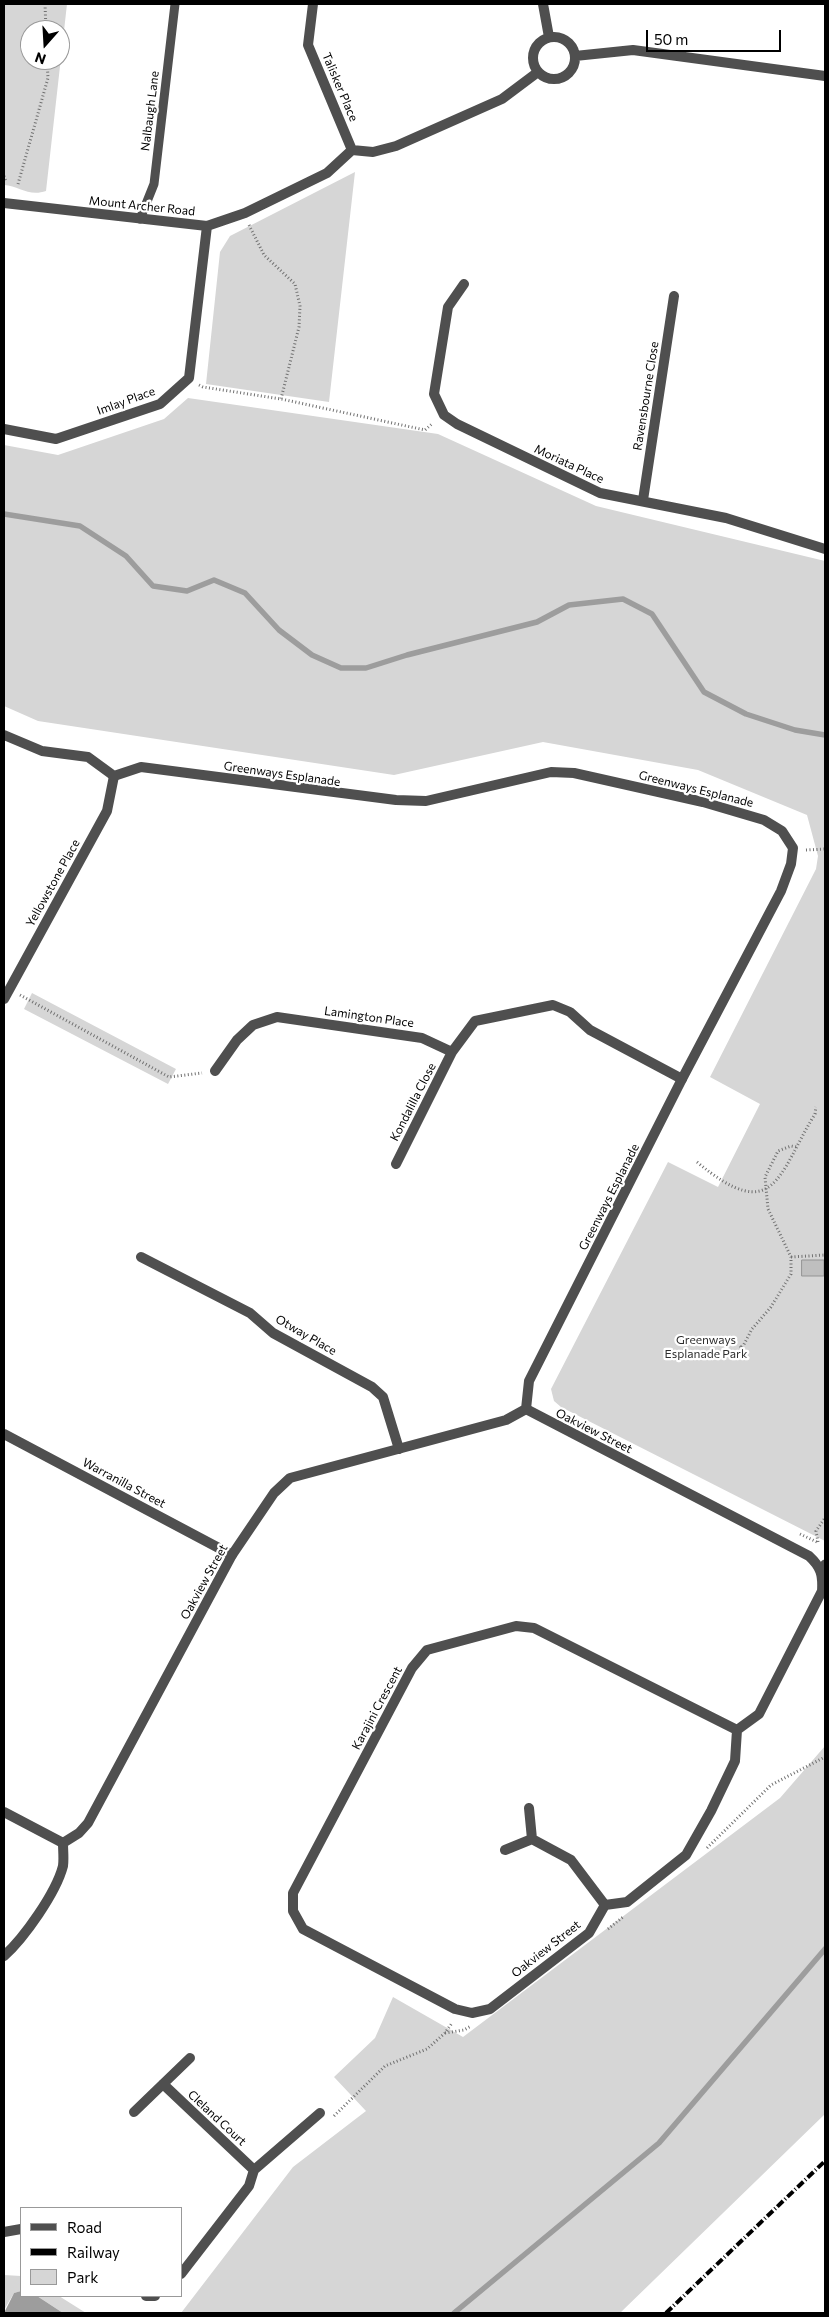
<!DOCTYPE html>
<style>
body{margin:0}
#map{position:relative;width:829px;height:2317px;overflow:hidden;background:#fff;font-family:Commissioner,sans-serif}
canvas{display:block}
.frame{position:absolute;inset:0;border:5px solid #000;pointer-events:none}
.legend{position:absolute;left:20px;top:2207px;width:162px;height:90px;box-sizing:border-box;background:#fff;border:1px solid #999;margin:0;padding:6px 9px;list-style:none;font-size:15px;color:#000}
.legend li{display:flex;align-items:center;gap:10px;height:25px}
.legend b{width:25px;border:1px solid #999}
.north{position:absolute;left:20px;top:20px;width:50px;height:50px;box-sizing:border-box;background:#fff;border:1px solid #999;border-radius:50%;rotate:199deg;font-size:14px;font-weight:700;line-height:20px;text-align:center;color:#000}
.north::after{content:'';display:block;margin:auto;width:18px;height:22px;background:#000;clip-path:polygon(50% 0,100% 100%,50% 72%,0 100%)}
.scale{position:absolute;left:646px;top:30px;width:135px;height:22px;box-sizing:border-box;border:2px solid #000;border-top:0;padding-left:6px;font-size:15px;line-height:18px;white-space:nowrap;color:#000;-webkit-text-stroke:4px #fff;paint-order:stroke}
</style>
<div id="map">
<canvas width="829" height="2317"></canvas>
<div class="frame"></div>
<ul class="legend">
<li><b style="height:6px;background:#4f4f4f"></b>Road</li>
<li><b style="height:6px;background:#000"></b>Railway</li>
<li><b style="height:14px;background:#d6d6d6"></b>Park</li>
</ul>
<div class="north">N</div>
<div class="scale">50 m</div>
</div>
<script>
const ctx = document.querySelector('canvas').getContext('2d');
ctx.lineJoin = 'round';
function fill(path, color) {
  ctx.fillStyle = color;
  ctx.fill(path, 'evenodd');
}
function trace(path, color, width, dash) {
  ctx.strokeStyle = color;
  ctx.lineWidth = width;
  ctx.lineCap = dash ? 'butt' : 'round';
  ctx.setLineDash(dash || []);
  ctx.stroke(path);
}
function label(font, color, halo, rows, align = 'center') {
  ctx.font = font + ' Commissioner,sans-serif';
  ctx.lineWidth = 4.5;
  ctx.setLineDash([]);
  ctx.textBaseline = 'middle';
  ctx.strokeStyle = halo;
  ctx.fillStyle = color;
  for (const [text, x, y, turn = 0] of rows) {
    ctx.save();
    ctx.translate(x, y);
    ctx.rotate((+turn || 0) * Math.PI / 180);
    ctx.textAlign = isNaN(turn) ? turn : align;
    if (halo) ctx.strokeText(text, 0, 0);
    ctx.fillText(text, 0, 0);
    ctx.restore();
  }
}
fill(new Path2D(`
 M4,4H67L46,191C29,197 19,186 4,185ZM30,30H60V60H30Z
 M355,172L329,402L206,384L220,252L230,236Z
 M188,398L438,434L596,506L825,561V1541L561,1407L554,1401L551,1389L668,1162L718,1187L760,1104L710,1077L816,869L818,856L807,815L698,770L543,742L394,775L38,721L4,706V445L58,455L164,419Z
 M32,993L176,1069L168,1084L24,1009Z
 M825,1746V2114L620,2313H181L293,2167L366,2111L334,2077L375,2038L393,1997L463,2037L780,1798Z
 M4,2275L21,2276V2291L14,2293L4,2310Z
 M37,2296H59L86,2313H63Z`), '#d6d6d6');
fill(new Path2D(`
 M21,2291V2296H37L63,2313H4L14,2293Z`), '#9d9d9d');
trace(new Path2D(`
 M4,514L80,526L126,556L153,586L187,591L214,580L245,593L279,630L312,655L341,668H366L407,655L537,622L569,605L623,599L652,614L704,692L746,714L795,730L825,735
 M454,2313L659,2143L825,1949`), '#9d9d9d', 5.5);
const building = new Path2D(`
 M802,1260H824V1276H802Z`);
fill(building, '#bfbfbf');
trace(building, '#939393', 1);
trace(new Path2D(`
 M45,4L46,30
 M4,176L6,182
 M18,184L48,78L47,60
 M249,225L264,255L295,284L300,306L299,327L281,399
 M199,385L203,387L281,399L425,430L433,423
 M806,850L825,849
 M20,995L169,1077L202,1073
 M697,1162C775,1227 778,1174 815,1114L816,1107
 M791,1257L825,1255
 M740,1346L742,1348L752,1329L771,1307L791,1274V1257L768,1209L765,1177L778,1151L791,1146L797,1147
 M800,1534L819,1543
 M818,1542L816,1531L825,1518
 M707,1848L771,1785L825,1757
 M608,1929L623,1917
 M445,2033L464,2030L471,2026
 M334,2116L385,2066L427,2049L445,2033L452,2023`), '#717171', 3, [1, 2.5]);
trace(new Path2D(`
 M140,219L154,184L175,4
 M820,1570L825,1564`), '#4f4f4f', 9);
trace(new Path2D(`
 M313,4L308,45L352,150
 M543,4L549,37
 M533 58a21 21 0 1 1 42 0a21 21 0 1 1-42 0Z
 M575,56L633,50L825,76
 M4,203L207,226L245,213L327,173L352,150L373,152L396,146L502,99L538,72
 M464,284L448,307L434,394L444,415L457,424L600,493L726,518L825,549
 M4,429L56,439L160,404L189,378L207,226
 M643,500L674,296
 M4,999L107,811L114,776
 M215,1071L237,1040L253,1025L277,1017L422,1038L452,1052
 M396,1164L452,1052L475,1021L553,1005L570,1012L590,1030L682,1079
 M141,1257L250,1313L273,1333L372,1387L383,1397L399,1449
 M526,1409L809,1556C821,1567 823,1575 822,1591L759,1714L737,1730L735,1761L711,1811L686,1855L627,1902L605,1905L589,1933L490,2009L472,2013L455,2009L303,1929L293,1911V1893L412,1668L427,1650L516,1626L534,1628L737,1730
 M4,1434L232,1555
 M4,1812L63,1843
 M532,1839L571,1860L605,1905
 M505,1850L532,1839L529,1808
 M163,2084L254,2170
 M134,2112L190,2058
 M4,2232L21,2229
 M181,2274L249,2186L254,2170L320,2113
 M146,2296H155`), '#4f4f4f', 10);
trace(new Path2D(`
 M4,735L42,751L88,757L114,776L141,767L396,800L426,801L551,772L574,773L703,802L764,820L782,831L793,848L791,864L781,891L682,1079L529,1381L526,1409L506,1420L290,1478L274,1493L232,1555L88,1823L79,1833L63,1843C63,1851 64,1859 63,1866C56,1893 24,1938 4,1956`), '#4f4f4f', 10);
trace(new Path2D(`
 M666,2313L825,2161`), '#000', 4, [8, 2.5, 1, 2.5]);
label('12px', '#000', '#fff', [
 ["Talisker Place",340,87,67],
 ["Nalbaugh Lane",150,111,-83],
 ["Mount Archer Road",142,206,6],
 ["Ravensbourne Close",646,396,-81],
 ["Imlay Place",126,401,-20],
 ["Moriata Place",569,464,25],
 ["Greenways Esplanade",282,774,8],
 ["Greenways Esplanade",696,789,14],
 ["Yellowstone Place",53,883,-61],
 ["Lamington Place",369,1017,8],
 ["Kondalilla Close",413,1102,-63],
 ["Greenways Esplanade",609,1197,-63],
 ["Otway Place",306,1335,30],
 ["Oakview Street",594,1431,27],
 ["Warranilla Street",124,1483,28],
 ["Oakview Street",204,1582,-61],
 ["Karajini Crescent",377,1708,-62],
 ["Oakview Street",546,1949,-38],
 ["Cleland Court",217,2118,43]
]);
label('12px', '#2d2d2d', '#fff', [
 ["Greenways",706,1340],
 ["Esplanade Park",706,1354]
]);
</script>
